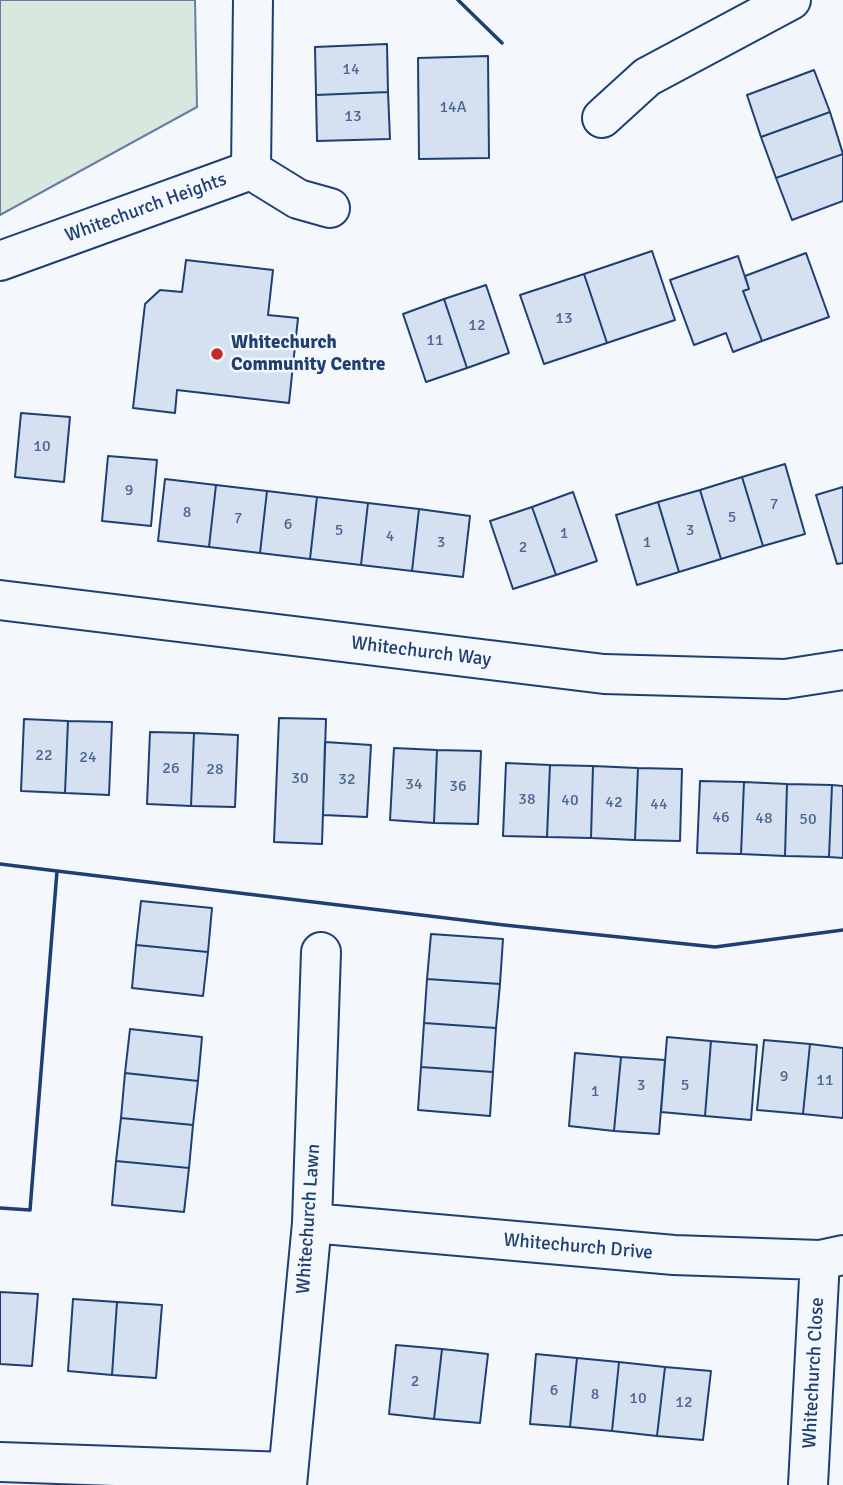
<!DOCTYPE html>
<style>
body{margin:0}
canvas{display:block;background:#f4f7fb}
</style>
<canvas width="843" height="1485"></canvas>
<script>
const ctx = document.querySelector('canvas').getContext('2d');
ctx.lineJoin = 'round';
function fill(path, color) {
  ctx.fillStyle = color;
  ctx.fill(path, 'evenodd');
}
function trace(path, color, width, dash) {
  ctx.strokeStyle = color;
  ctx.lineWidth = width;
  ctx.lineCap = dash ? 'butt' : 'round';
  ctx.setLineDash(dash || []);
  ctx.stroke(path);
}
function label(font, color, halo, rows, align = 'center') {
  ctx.font = font + ' Signika,sans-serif';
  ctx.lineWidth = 5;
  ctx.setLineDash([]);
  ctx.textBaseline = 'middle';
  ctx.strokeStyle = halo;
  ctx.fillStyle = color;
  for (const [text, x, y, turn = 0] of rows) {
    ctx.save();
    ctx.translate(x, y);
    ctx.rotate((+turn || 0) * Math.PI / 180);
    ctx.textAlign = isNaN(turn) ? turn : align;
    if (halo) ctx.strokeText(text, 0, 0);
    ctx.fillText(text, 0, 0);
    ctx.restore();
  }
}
const green = new Path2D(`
 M0,0H195L197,107L0,215Z`);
fill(green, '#d7e8df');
trace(green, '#687fa3', 2);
const building = new Path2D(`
 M387,44L388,92L316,95L315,47Z
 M488,56L489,158L419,159L418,58Z
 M814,70L830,112L761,137L747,95Z
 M388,92L390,139L317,141L316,95Z
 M830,112L843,154L776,178L761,137Z
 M843,154V201L792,220L776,178Z
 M652,251L675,320L607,343L584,274Z
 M806,253L829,317L762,341L743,291L749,289L745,276Z
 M738,256L749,289L743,291L762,341L733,352L726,333L694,345L670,280Z
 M186,260L273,270L268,315L298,318L289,403L177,390L175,413L133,408L145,304L160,290L182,292Z
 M584,274L607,343L544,364L520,295Z
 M486,285L509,353L467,368L444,299Z
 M444,299L467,368L426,382L403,314Z
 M21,413L70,417L64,482L15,477Z
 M108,456L157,460L151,526L102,521Z
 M785,464L805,534L763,546L742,477Z
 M742,477L763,546L721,559L700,490Z
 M165,479L216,485L209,547L158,541Z
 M216,485L267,491L260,553L209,547Z
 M843,487V563L837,564L816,495Z
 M700,490L721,559L679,572L658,502Z
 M267,491L317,497L310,559L260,553Z
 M573,492L597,561L556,575L532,507Z
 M317,497L368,503L361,565L310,559Z
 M658,502L679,572L637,585L616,515Z
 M368,503L419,509L412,571L361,565Z
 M532,507L556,575L513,589L490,521Z
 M419,509L470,516L463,577L412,571Z
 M279,718L326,719L322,844L274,842Z
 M24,719L68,721L65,793L21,791Z
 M68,721L112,722L109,795L65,793Z
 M150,732L194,733L191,806L147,804Z
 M194,733L238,735L235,807L191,806Z
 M325,742L371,745L367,817L323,815Z
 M394,748L437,750L434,823L390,820Z
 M437,750L481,751L478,824L434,823Z
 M506,763L550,765L547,837L503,836Z
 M550,765L593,766L591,838L547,837Z
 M593,766L638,768L635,840L591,838Z
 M638,768L682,769L680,841L635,840Z
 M700,781L744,782L741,854L697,853Z
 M744,782L787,784L785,856L741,854Z
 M787,784L832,785L829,857L785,856Z
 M832,785L843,786V858L829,857Z
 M141,901L212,908L208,952L136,945Z
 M431,934L503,939L500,984L427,979Z
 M136,945L208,952L203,996L132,988Z
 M427,979L500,984L496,1028L424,1023Z
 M424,1023L496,1028L493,1072L421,1067Z
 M130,1029L202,1037L198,1081L125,1073Z
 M667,1037L711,1041L705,1116L661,1112Z
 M764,1040L810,1044L803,1114L757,1110Z
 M711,1041L757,1045L751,1120L705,1116Z
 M810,1044L843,1048V1118L803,1114Z
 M575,1053L621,1057L614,1131L569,1126Z
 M621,1057L665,1060L659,1134L614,1131Z
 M421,1067L493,1072L490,1116L418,1110Z
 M125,1073L198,1081L193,1125L121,1118Z
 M121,1118L193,1125L189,1168L116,1161Z
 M116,1161L189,1168L184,1212L112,1205Z
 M0,1292L38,1294L32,1366L0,1364Z
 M73,1299L117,1302L112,1375L68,1371Z
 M117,1302L162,1305L156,1378L112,1375Z
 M396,1345L442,1349L434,1419L389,1414Z
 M442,1349L488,1354L480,1423L434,1419Z
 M536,1354L577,1358L570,1427L530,1424Z
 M577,1358L619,1362L612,1431L570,1427Z
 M619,1362L665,1367L657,1436L612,1431Z
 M665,1367L711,1371L703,1440L657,1436Z`);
fill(building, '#d5e0f0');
trace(building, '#1d3f73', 2);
const minor = new Path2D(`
 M602,118L647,77L791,0
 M251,170L298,199L330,208
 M0,261L251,170L253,0
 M0,600L604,674L785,679L843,670
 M312,1223L674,1255L820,1260L843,1255
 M0,1462L287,1472
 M287,1485L312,1223L321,952
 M808,1485L820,1260`);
trace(minor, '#1d3f73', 42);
trace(minor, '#f4f7fb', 38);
trace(new Path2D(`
 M458,0L502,43
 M0,864L57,871L30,1210L0,1208
 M57,871L504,925L715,947L843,930`), '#1d3f73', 3.5);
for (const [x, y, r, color] of [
 [217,354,7,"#c62828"]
]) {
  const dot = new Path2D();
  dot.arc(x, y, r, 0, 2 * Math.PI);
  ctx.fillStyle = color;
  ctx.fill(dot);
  trace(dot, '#f4f7fb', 2.5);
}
label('16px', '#4b6792', null, [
 ["14",351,70],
 ["14A",453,108],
 ["13",353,117],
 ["13",564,319],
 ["12",477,326],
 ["11",435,341],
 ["10",42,447],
 ["9",129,491],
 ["7",774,505],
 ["8",187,513],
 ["5",732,518],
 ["7",238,519],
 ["6",288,525],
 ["5",339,531],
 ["3",690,531],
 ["1",564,534],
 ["4",390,537],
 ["3",441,543],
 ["1",647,543],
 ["2",523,548],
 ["22",44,756],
 ["24",88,758],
 ["26",171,769],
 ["28",215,770],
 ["30",300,779],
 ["32",347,780],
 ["34",414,785],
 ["36",458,787],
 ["38",527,800],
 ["40",570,801],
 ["42",614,803],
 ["44",659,805],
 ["46",721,818],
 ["48",764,819],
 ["50",808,820],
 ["9",784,1077],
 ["11",825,1081],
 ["3",641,1086],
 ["5",685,1086],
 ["1",595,1092],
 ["2",415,1382],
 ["6",554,1391],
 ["8",595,1395],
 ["10",638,1399],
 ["12",684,1403]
]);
label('19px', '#1d3f73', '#f4f7fb', [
 ["Whitechurch Heights",146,208,-20],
 ["Whitechurch Way",421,652,7],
 ["Whitechurch Lawn",309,1219,-86],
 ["Whitechurch Drive",578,1247,5],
 ["Whitechurch Close",814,1373,-87]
]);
label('bold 19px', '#1d3f73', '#f4f7fb', [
 ["Whitechurch",231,343],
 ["Community Centre",231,365]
], 'left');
</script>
